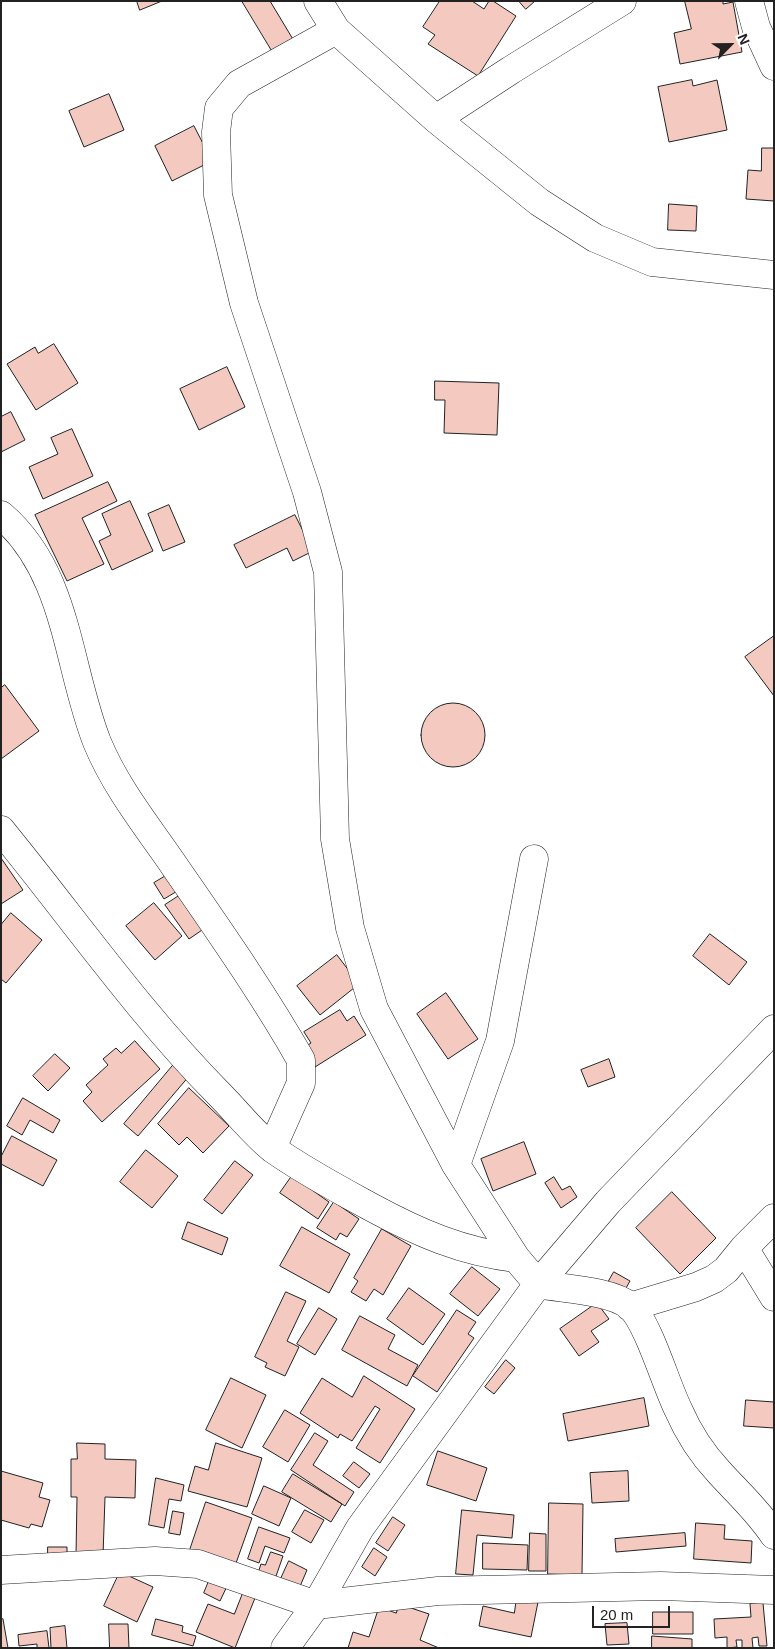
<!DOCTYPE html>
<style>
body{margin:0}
#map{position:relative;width:775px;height:1649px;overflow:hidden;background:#fff;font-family:Helvetica,sans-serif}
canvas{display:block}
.frame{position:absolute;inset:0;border:2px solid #222;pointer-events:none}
.north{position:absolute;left:705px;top:20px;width:50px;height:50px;-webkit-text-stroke:4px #fff;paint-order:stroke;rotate:67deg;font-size:14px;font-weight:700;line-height:20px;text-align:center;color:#222}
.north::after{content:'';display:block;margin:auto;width:18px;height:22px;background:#222;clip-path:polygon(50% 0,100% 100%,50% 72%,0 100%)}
.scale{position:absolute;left:592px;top:1606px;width:78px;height:22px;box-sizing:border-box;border:2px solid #222;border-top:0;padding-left:6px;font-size:15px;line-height:18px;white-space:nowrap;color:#222;-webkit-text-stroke:4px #fff;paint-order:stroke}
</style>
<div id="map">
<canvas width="775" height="1649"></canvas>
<div class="frame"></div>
<div class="north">N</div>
<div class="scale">20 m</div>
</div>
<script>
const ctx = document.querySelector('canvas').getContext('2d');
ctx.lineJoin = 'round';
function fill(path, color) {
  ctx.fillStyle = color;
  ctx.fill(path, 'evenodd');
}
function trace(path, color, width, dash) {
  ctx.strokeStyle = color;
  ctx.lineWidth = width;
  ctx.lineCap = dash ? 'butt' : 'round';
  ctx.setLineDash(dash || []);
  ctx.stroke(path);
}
const building = new Path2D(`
 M137,1H162L140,10Z
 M242,1H270L294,41L274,54Z
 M440,1H472L484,9L489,1H493L516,16L478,76L428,44L435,35L423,27Z
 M519,1H535L526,9Z
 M685,1H723V4L733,2L742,52L680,64L674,33L691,29Z
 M692,80L693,86L717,80L727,130L669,142L658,87Z
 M109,94L124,130L84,147L69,111Z
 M194,126L212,161L172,181L155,146Z
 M762,148H774V201L746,199L748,170L761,171Z
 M669,204L697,206L696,231L668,230Z
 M54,344L78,383L36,410L7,364L35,347L38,353Z
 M227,367L245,407L199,430L180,389Z
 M435,381L499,383L497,435L444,433L445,400H435Z
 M11,412L25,440L1,452V417Z
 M72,429L93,476L43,499L29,467L58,454L51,438Z
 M108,482L117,501L82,518L104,564L67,581L35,515Z
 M130,501L153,551L112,570L99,541L111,535L102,514Z
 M169,505L185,542L163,551L148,514Z
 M295,515L313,551L293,561L287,548L246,568L234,545Z
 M774,636V696L745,657Z
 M5,685L39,731L1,759V688Z
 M421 735a32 32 0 1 1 64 0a32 32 0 1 1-64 0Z
 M1,858L23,890L1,904Z
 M169,874L179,890L164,899L154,883Z
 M185,892L208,926L189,939L165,905Z
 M154,903L182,936L155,960L126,926Z
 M11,913L42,940L6,983L1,979V925Z
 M710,934L747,962L729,985L693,956Z
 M337,955L359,984L320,1015L297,986Z
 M446,993L478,1039L448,1059L417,1014Z
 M340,1010L347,1021L354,1016L366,1035L315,1067L303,1048L311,1043L304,1032Z
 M135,1041L160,1069L102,1122L83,1101L92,1092L86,1085L108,1065L103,1059L116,1048L121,1053Z
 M55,1054L70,1068L48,1091L33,1076Z
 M609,1059L615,1077L588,1087L581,1070Z
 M175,1063L190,1075L138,1136L124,1124Z
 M189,1088L229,1126L203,1153L187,1137L179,1145L158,1124Z
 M23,1098L60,1120L53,1133L30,1120L22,1135L7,1126Z
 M12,1136L57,1160L43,1186L1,1164V1157Z
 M524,1142L536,1174L493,1191L481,1159Z
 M146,1150L178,1176L152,1208L120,1182Z
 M235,1161L253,1175L222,1214L204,1200Z
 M292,1176L329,1202L318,1219L280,1193Z
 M554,1177L562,1190L570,1186L577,1197L561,1208L545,1183Z
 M672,1192L716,1238L680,1274L636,1228Z
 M334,1202L359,1219L347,1237L340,1233L336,1240L317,1228Z
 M188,1222L228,1238L222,1255L182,1239Z
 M302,1227L350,1254L329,1293L280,1266Z
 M382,1229L411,1246L383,1295L374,1289L366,1301L351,1292L358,1281L354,1278Z
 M472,1267L500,1289L478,1316L450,1294Z
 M614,1272L630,1281L622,1295L606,1286Z
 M409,1288L445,1314L423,1345L387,1319Z
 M286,1292L306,1301L287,1341L299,1347L285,1376L265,1367L267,1363L255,1357Z
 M597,1303L609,1319L591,1331L599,1342L579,1356L560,1329Z
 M319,1308L337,1319L315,1355L297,1344Z
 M457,1310L476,1322L468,1334L474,1338L437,1392L413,1376Z
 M360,1316L395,1335L388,1349L418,1365L407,1386L342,1350Z
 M506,1360L515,1368L494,1394L485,1387Z
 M364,1376L415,1409L380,1463L356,1448L380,1409L375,1406L352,1441L340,1434L338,1438L300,1413L322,1378L352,1397Z
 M231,1378L266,1395L242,1448L206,1430Z
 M644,1398L649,1426L568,1441L563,1414Z
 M746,1400L774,1402V1428L744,1426Z
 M285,1410L310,1425L288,1462L263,1447Z
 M315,1433L328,1441L313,1465L354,1492L345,1506L291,1470Z
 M77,1443L105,1444V1459L136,1460L135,1498L105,1497L103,1556L76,1555L77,1497H71V1459H77Z
 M216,1443L262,1458L247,1507L188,1491L195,1466L208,1470Z
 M438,1451L487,1468L476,1501L427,1485Z
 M354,1462L370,1474L359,1488L343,1476Z
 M1,1471L43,1483L39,1497L50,1500L42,1527L31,1524L29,1528L1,1520Z
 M628,1471L629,1501L592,1503L590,1473Z
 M293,1474L342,1504L331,1522L282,1492Z
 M156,1478L184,1485L181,1501L169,1499L164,1528L149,1525Z
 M264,1486L291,1498L279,1526L252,1514Z
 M206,1502L252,1518L235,1566L190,1550Z
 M549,1503L583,1504L582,1575L548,1574Z
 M305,1510L324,1520L311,1543L292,1532Z
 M462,1510L514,1515L512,1538L477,1535L473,1575L456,1574Z
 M173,1511L184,1513L180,1535L169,1533Z
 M393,1517L405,1525L388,1551L376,1543Z
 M696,1523L725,1525L724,1539L752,1541L751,1563L694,1559Z
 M259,1527L290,1538L284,1553L265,1546L259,1563L248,1559Z
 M530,1533L546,1534V1571H529Z
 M685,1533L686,1546L616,1552L615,1539Z
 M483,1543L528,1545L527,1570L483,1569Z
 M48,1547H67V1562L48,1561Z
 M374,1548L387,1557L375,1576L362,1567Z
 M271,1552L283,1556L274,1582L257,1576L261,1564L265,1565Z
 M289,1561L307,1570L298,1591L279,1583Z
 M120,1572L153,1587L137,1622L104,1606Z
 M212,1574L229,1582L220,1601L204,1593Z
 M245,1588L257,1593L235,1648L196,1632L208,1604L234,1614Z
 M517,1597L538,1602L531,1637L479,1626L483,1606L514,1613Z
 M763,1603L767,1646H759L758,1637L752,1638L753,1648H742V1640H736L737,1647L727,1648V1637L715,1638L714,1619L751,1617L750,1604Z
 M399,1604L429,1614L420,1640L439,1648H348L353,1632L369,1637L379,1607L396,1613Z
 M653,1612H693V1634H653Z
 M3,1619L8,1648H1V1620Z
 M156,1619L183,1626L182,1632L196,1636L193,1646L152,1635Z
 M627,1623L629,1644L607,1645L605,1624Z
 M109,1624H128L129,1648H110Z
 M65,1626L67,1648H51L50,1628Z
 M47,1631L49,1648H37V1644L19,1646L18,1635Z
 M652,1636L692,1639V1648H652Z`);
fill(building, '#f3c9c0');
trace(building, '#222', 1);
const minor = new Path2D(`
 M318,1L336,30L436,119L539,202L595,238L652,262L774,275
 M749,1L756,27L774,66
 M336,30L239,84L219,108L216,132L218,195L244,303L307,492L328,572L335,839L350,928L374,1009L456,1165L516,1258L538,1284C563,1289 610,1290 630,1306C648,1322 666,1385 678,1409C688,1432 702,1454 719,1472C738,1493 758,1511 774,1535
 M436,119L511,70L622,1
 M1,515C68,572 67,666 97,742C115,786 146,825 173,864C217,928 263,993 301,1060V1083L272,1148
 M1,830C73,918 139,1013 220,1095C237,1112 254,1134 273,1149C304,1171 338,1189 371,1207C417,1232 462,1252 516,1258
 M456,1165L500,1041L534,859
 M744,1248L774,1297
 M630,1307L696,1287L714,1279L726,1270L744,1248L774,1218
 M1,1570L155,1561L198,1564L316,1605L438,1591L661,1586L774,1590
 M285,1648L316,1605L360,1528L538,1284L608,1202L774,1029`);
trace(minor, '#222', 29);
trace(minor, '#fff', 28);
</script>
